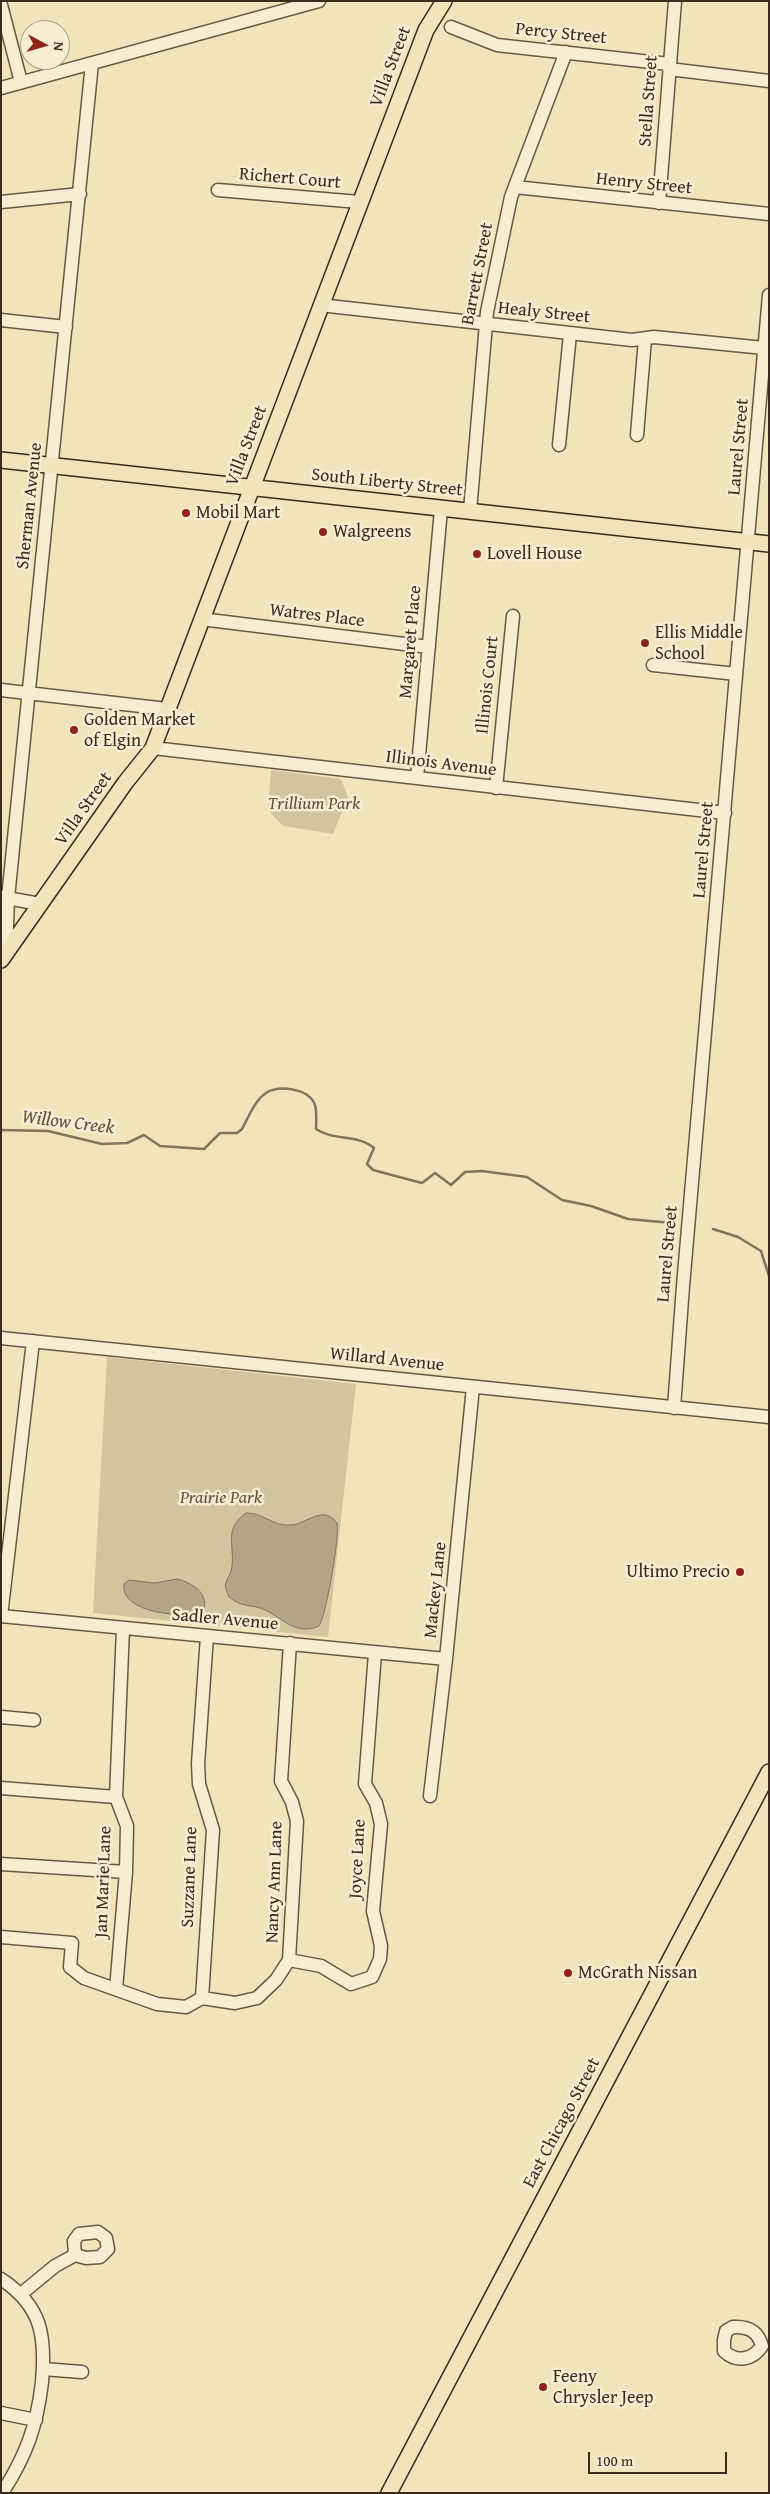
<!DOCTYPE html>
<style>
body{margin:0}
#map{position:relative;width:770px;height:2494px;overflow:hidden;background:#f1e3ba;font-family:"Gentium Book Plus",serif}
canvas{display:block}
.frame{position:absolute;inset:0;border:2px solid #3a2b1d;pointer-events:none}
.north{position:absolute;left:20px;top:20px;width:50px;height:50px;box-sizing:border-box;background:#f6edd2;border:1px solid #ab9f8a;border-radius:50%;rotate:96deg;font-size:14px;font-weight:700;line-height:20px;text-align:center;color:#3a2b1d}
.north::after{content:'';display:block;margin:auto;width:18px;height:22px;background:#8f2418;clip-path:polygon(50% 0,100% 100%,50% 72%,0 100%)}
.scale{position:absolute;left:588px;top:2452px;width:139px;height:22px;box-sizing:border-box;border:2px solid #3a2b1d;border-top:0;padding-left:6px;font-size:15px;line-height:18px;white-space:nowrap;color:#3a2b1d;-webkit-text-stroke:4px #f6edd2;paint-order:stroke}
</style>
<div id="map">
<canvas width="770" height="2494"></canvas>
<div class="frame"></div>
<div class="north">N</div>
<div class="scale">100 m</div>
</div>
<script>
const ctx = document.querySelector('canvas').getContext('2d');
ctx.lineJoin = 'round';
function fill(path, color) {
  ctx.fillStyle = color;
  ctx.fill(path, 'evenodd');
}
function trace(path, color, width, dash) {
  ctx.strokeStyle = color;
  ctx.lineWidth = width;
  ctx.lineCap = dash ? 'butt' : 'round';
  ctx.setLineDash(dash || []);
  ctx.stroke(path);
}
function label(font, color, halo, rows, align = 'center') {
  ctx.font = font + ' "Gentium Book Plus",serif';
  ctx.lineWidth = 5;
  ctx.setLineDash([]);
  ctx.textBaseline = 'middle';
  ctx.strokeStyle = halo;
  ctx.fillStyle = color;
  for (const [text, x, y, turn = 0] of rows) {
    ctx.save();
    ctx.translate(x, y);
    ctx.rotate((+turn || 0) * Math.PI / 180);
    ctx.textAlign = isNaN(turn) ? turn : align;
    if (halo) ctx.strokeText(text, 0, 0);
    ctx.fillText(text, 0, 0);
    ctx.restore();
  }
}
fill(new Path2D(`
 M271,770L341,779L348,797L333,834L283,826L268,810Z
 M107,1357L356,1384L328,1637L93,1613Z`), '#d2c49f');
const water = new Path2D(`
 M246,1513C262,1512 274,1527 291,1525C307,1524 323,1504 337,1523C340,1536 326,1616 319,1626C296,1636 284,1619 265,1610C253,1604 242,1608 229,1597L225,1586C226,1581 229,1577 231,1571C237,1548 221,1531 246,1513Z
 M178,1579C193,1584 208,1592 204,1610C186,1620 119,1613 124,1584L129,1580L154,1583Z`);
fill(water, '#b3a485');
trace(water, '#83745b', 1);
trace(new Path2D(`
 M1,1130L48,1131L102,1144L127,1143L144,1135L160,1146L204,1149L220,1133H237L242,1129C248,1118 255,1100 266,1093C279,1085 309,1088 315,1105C317,1111 316,1122 316,1129C333,1141 358,1134 374,1148L367,1164L373,1170L422,1183L435,1173L451,1185L465,1172L482,1171L527,1177L562,1200L591,1206L628,1219L673,1223
 M713,1229L738,1237L761,1251L769,1276`), '#83745b', 2.5);
const minor = new Path2D(`
 M1,5L21,82
 M451,27L497,45L669,64
 M669,69L769,81
 M1,88L319,1
 M515,187L769,214
 M218,190L359,202
 M1,202L80,194
 M659,203L675,1
 M320,305L632,340L654,337L764,348
 M1,320L66,327
 M637,435L645,339
 M559,445L570,334
 M470,511L487,312L511,197L566,52
 M201,619L429,647
 M653,665L736,674
 M1,690L167,709
 M153,748L725,813
 M417,778L441,509
 M496,788L513,616
 M1,897L40,904
 M6,953L8,898L92,63
 M1,1338L769,1417
 M33,1341L1,1616L446,1659
 M674,1408L683,1286L769,295
 M1,1717L34,1720
 M1,1788L116,1797
 M430,1796L446,1659L473,1387
 M1,1864L126,1872
 M1,1937L72,1943L70,1967L84,1978L157,2004L186,2007L202,1998
 M289,1960L321,1966L351,1984L372,1977L380,1959L381,1946L373,1911L381,1824L376,1803L365,1784L375,1653
 M116,1989L126,1872L127,1826L116,1797L123,1628
 M202,1998L235,2003L257,1998L276,1980L289,1960L297,1821L292,1802L281,1781L290,1643
 M202,1998L213,1830L199,1784L198,1764L207,1636
 M1,2279C42,2306 46,2336 42,2382C37,2426 26,2456 2,2493
 M21,2294L55,2266L75,2255L74,2241L79,2234L98,2232L106,2238L108,2249L100,2257L86,2258L75,2255
 M733,2327C748,2326 758,2331 762,2346C753,2360 736,2363 724,2351V2340L726,2331Z
 M43,2369L82,2372
 M1,2413L36,2420`);
const major = new Path2D(`
 M1,460L769,544
 M1,960L125,783L153,748L426,30L444,1
 M389,2493L769,1772`);
trace(minor, '#685944', 15);
trace(major, '#3a2b1d', 18);
trace(minor, '#f6edd2', 12);
trace(major, '#f1e3ba', 15);
for (const [x, y, r, color] of [
 [186,513,5,"#8f2418"],
 [323,532,5,"#8f2418"],
 [477,554,5,"#8f2418"],
 [645,643,5,"#8f2418"],
 [74,730,5,"#8f2418"],
 [740,1572,5,"#8f2418"],
 [568,1973,5,"#8f2418"],
 [543,2387,5,"#8f2418"]
]) {
  const dot = new Path2D();
  dot.arc(x, y, r, 0, 2 * Math.PI);
  ctx.fillStyle = color;
  ctx.fill(dot);
  trace(dot, '#f6edd2', 2);
}
label('18px', '#3a2b1d', '#f6edd2', [
 ["Percy Street",561,34,6],
 ["Villa Street",391,67,-69],
 ["Stella Street",649,101,-86],
 ["Richert Court",290,179,5],
 ["Henry Street",644,184,6],
 ["Barrett Street",478,274,-79],
 ["Healy Street",544,313,6],
 ["Villa Street",247,446,-69],
 ["Laurel Street",739,447,-85],
 ["South Liberty Street",387,483,6],
 ["Sherman Avenue",30,506,-84],
 ["Watres Place",317,616,7],
 ["Margaret Place",411,642,-85],
 ["Illinois Court",488,685,-84],
 ["Illinois Avenue",441,764,7],
 ["Villa Street",84,809,-55],
 ["Laurel Street",704,850,-85],
 ["Laurel Street",668,1254,-85],
 ["Willard Avenue",387,1360,6],
 ["Mackey Lane",436,1590,-84],
 ["Sadler Avenue",225,1620,5],
 ["Joyce Lane",358,1859,-87],
 ["Suzzane Lane",190,1877,-88],
 ["Jan Marie Lane",104,1882,-88],
 ["Nancy Ann Lane",275,1882,-88],
 ["East Chicago Street",562,2123,-62]
]);
label('18px', '#3a2b1d', '#f6edd2', [
 ["Mobil Mart",196,513],
 ["Walgreens",333,532],
 ["Lovell House",487,554],
 ["Ellis Middle",655,633],
 ["School",655,654],
 ["Golden Market",84,720],
 ["of Elgin",84,741],
 ["Ultimo Precio",730,1572,"right"],
 ["McGrath Nissan",578,1973],
 ["Feeny",553,2377],
 ["Chrysler Jeep",553,2398]
], 'left');
label('italic 18px', '#60513e', '#f6edd2', [
 ["Trillium Park",314,804],
 ["Prairie Park",221,1498]
]);
label('italic 19px', '#5e4f3c', '#f6edd2', [
 ["Willow Creek",68,1123,7]
]);
</script>
